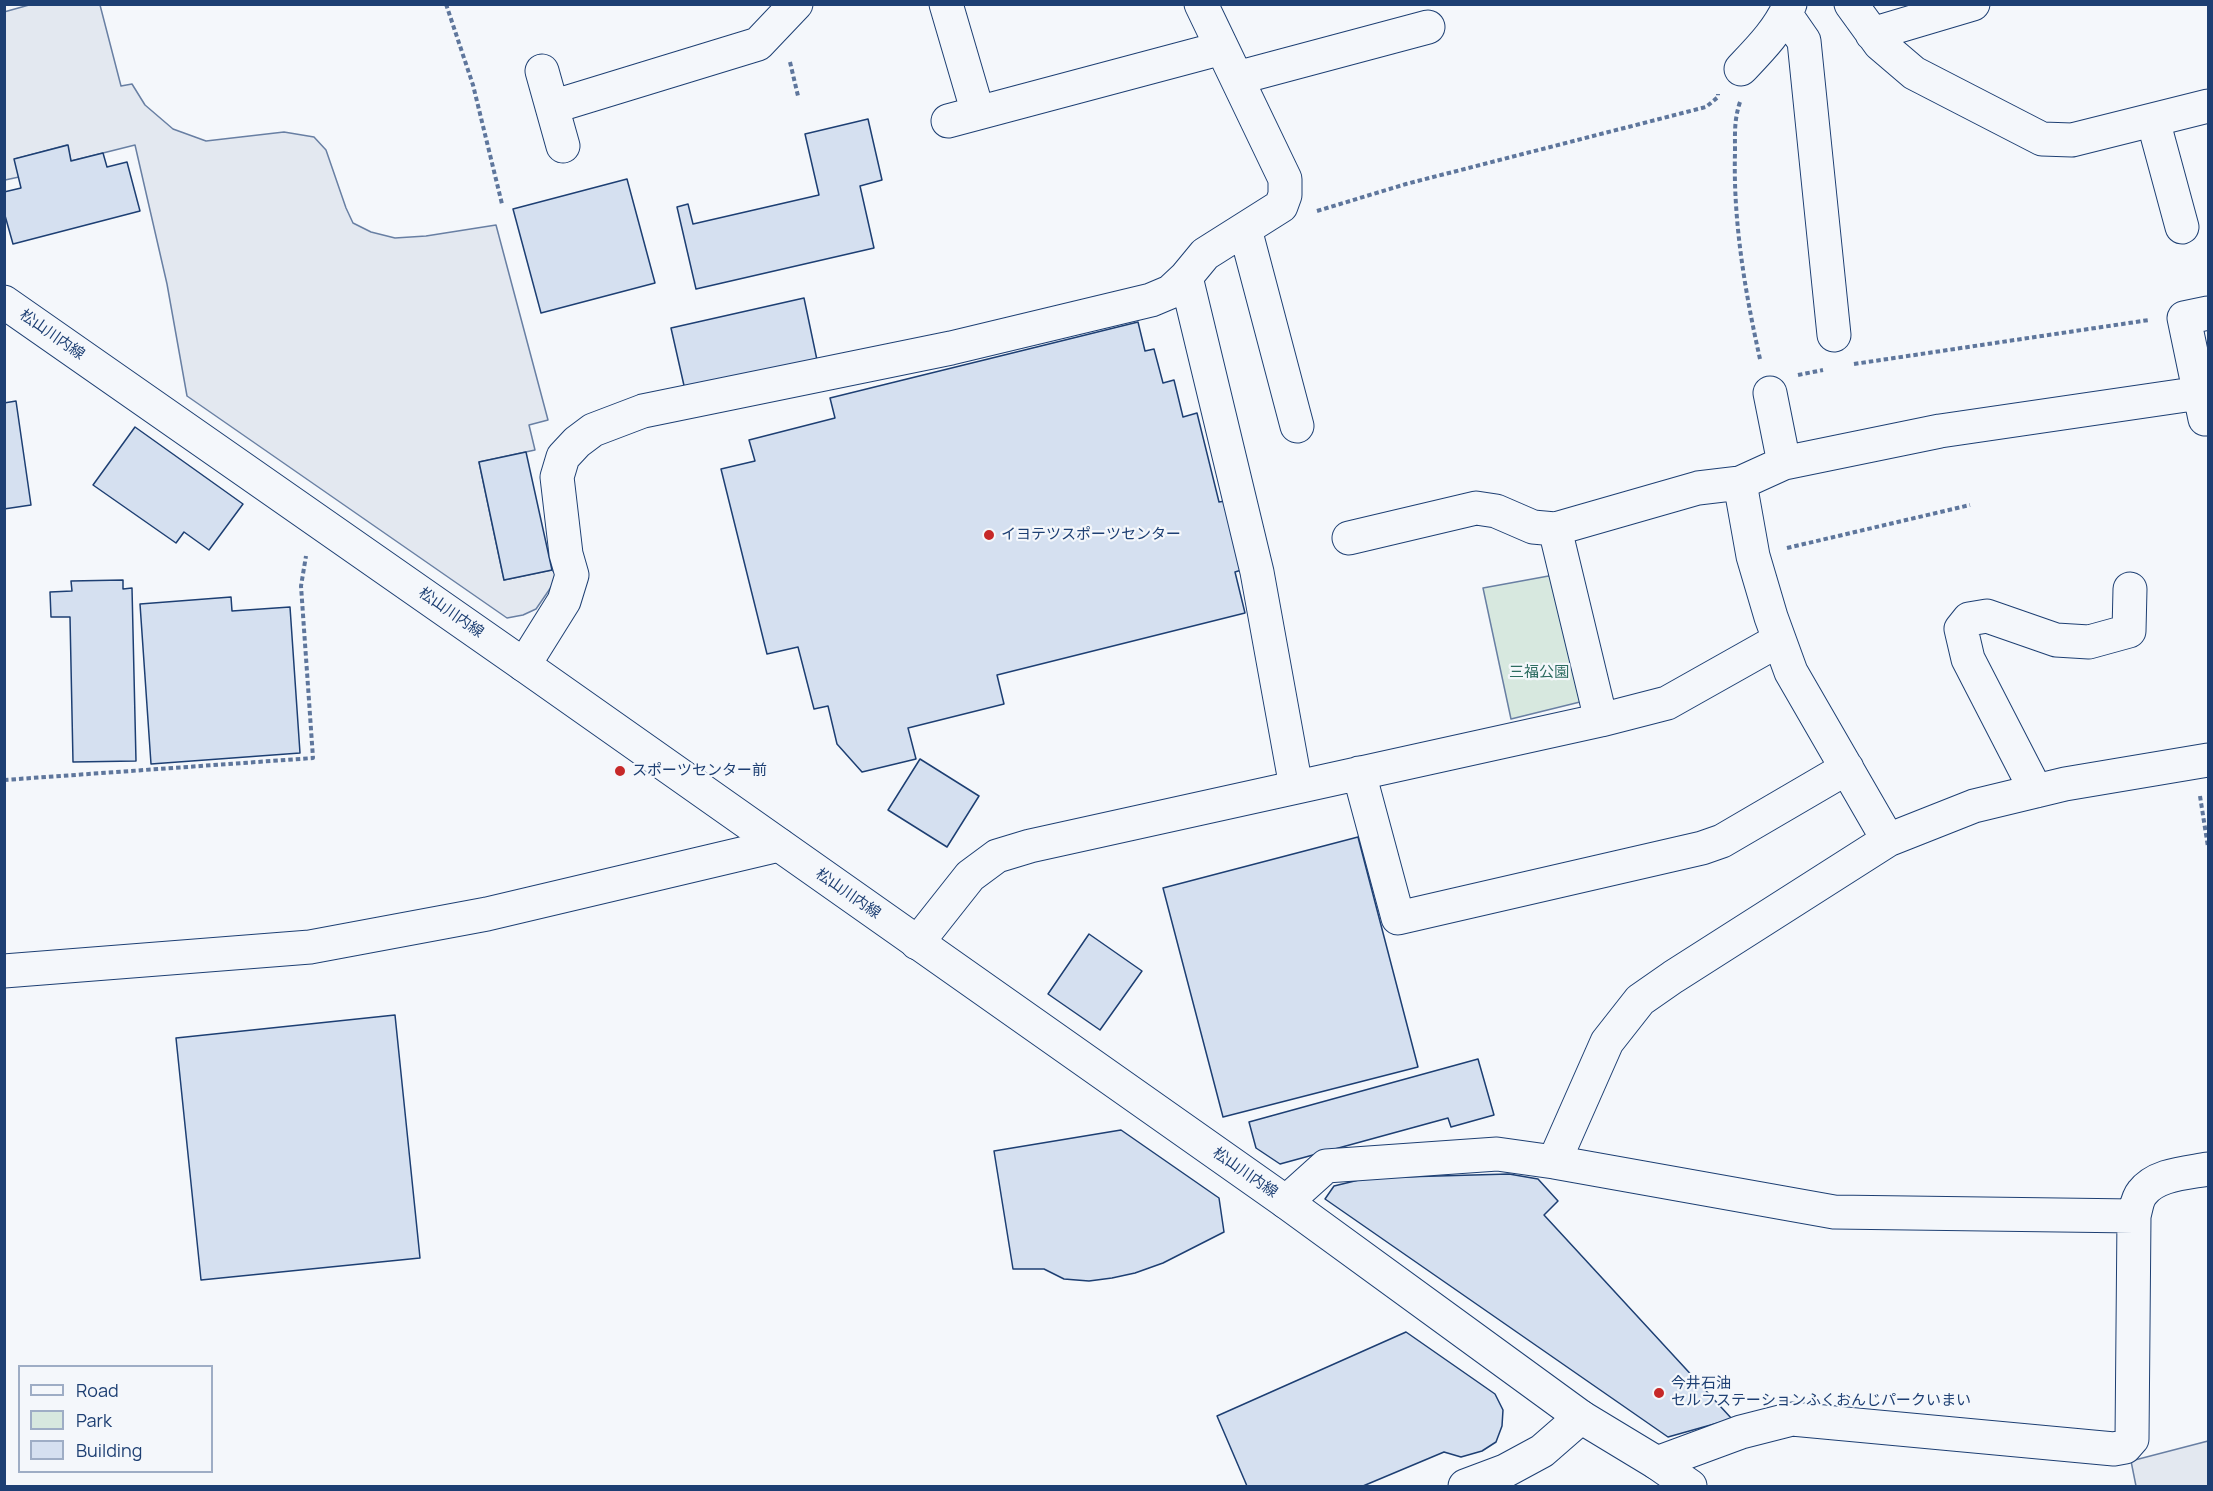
<!DOCTYPE html>
<meta charset="utf-8">
<style>
body{margin:0}
#map{position:relative;width:2213px;height:1491px;overflow:hidden;background:#f4f7fb;font-family:Manrope,sans-serif}
canvas{display:block}
.frame{position:absolute;inset:0;border:6px solid #1d3f73;pointer-events:none}
.legend{position:absolute;left:18px;top:1365px;width:195px;height:108px;box-sizing:border-box;background:#f4f7fb;border:2px solid #9eadc5;margin:0;padding:8px 10px;list-style:none;font-size:18px;color:#1d3f73}
.legend li{display:flex;align-items:center;gap:12px;height:30px}
.legend b{width:30px;border:2px solid #9eadc5}
</style>
<div id="map">
<canvas width="2213" height="1491"></canvas>
<div class="frame"></div>
<ul class="legend">
<li><b style="height:8px;background:#f4f7fb"></b>Road</li>
<li><b style="height:16px;background:#d7e8df"></b>Park</li>
<li><b style="height:16px;background:#d5e0f0"></b>Building</li>
</ul>
</div>
<script>
const ctx = document.querySelector('canvas').getContext('2d');
ctx.lineJoin = 'round';
function paint(path, color) {
  ctx.fillStyle = color;
  ctx.fill(path, 'evenodd');
}
function strokePath(path, color, width, dash) {
  ctx.strokeStyle = color;
  ctx.lineWidth = width;
  ctx.lineCap = dash ? 'butt' : 'round';
  ctx.setLineDash(dash || []);
  ctx.stroke(path);
}
function label(font, color, halo, rows, align = 'center') {
  ctx.font = font + ' Manrope,"Noto Sans JP",sans-serif';
  ctx.lineWidth = 4.5;
  ctx.setLineDash([]);
  ctx.textBaseline = 'middle';
  ctx.strokeStyle = halo;
  ctx.fillStyle = color;
  for (const [text, x, y, turn = 0] of rows) {
    ctx.save();
    ctx.translate(x, y);
    ctx.rotate((+turn || 0) * Math.PI / 180);
    ctx.textAlign = isNaN(turn) ? turn : align;
    if (halo) ctx.strokeText(text, 0, 0);
    ctx.fillText(text, 0, 0);
    ctx.restore();
  }
}
const green = new Path2D(`
 M1554 575 1584 701 1511 719 1483 588Z`);
paint(green, '#d7e8df');
strokePath(green, '#687fa3', 1.5);
const parking = new Path2D(`
 M29 5H100L121 86 132 84 145 105 173 129 206 141 284 132 314 137 326 150 346 208 353 223 371 232 395 238 426 236 496 225 548 420 529 425 535 450 479 462 504 580 552 570 558 577 536 609 523 615 507 618 187 396 167 284 135 145 71 161 67 145 15 159 19 177 5 180 4 12Z
 M2208 1441V1486H2136L2131 1461Z`);
paint(parking, '#e3e8f0');
strokePath(parking, '#687fa3', 1.5);
const building = new Path2D(`
 M868 119 882 180 860 186 874 248 696 289 677 207 688 204 693 224 819 195 805 134Z
 M68 145 71 161 103 153 107 167 127 162 140 211 13 244 4 212V192L21 188 14 159Z
 M627 179 655 283 541 313 513 209Z
 M804 298 817 360 685 390 671 328Z
 M1138 322 1145 351 1154 349 1163 383 1174 380 1183 417 1197 413 1219 502 1231 500 1248 568 1235 572 1245 613 997 675 1004 704 908 728 916 759 862 772 837 744 828 706 814 709 798 647 767 654 721 469 755 461 749 440 835 418 830 398Z
 M16 401 31 505 4 509V403Z
 M135 427 243 504 209 550 184 532 176 543 93 485Z
 M526 452 552 570 504 580 479 462Z
 M123 580V589L132 588 136 761 73 762 70 617H51L50 592 72 591 71 581Z
 M231 597 232 611 290 607 300 753 151 764 140 604Z
 M920 759 979 796 947 847 888 810Z
 M1358 837 1418 1067 1223 1117 1163 888Z
 M1089 934 1142 971 1100 1030 1048 994Z
 M395 1015 420 1258 201 1280 176 1038Z
 M1478 1059 1494 1115 1451 1127 1448 1118 1280 1164 1256 1148 1249 1122Z
 M1121 1130 1219 1198 1224 1232 1163 1263 1135 1273 1112 1278 1089 1281 1064 1279 1044 1269H1013L994 1151Z
 M1509 1174 1538 1179 1558 1201 1544 1215 1732 1419 1668 1437 1325 1199 1334 1186 1367 1178Z
 M1406 1332 1495 1394 1503 1410 1502 1426 1496 1442 1482 1451 1461 1457 1444 1452 1363 1486H1247L1217 1416Z`);
paint(building, '#d5e0f0');
strokePath(building, '#1d3f73', 1.5);
const minor = new Path2D(`
 M946 4 978 113
 M1851 4 1880 44 1914 73 2042 139 2072 140 2208 106
 M1786 15 1804 41 1834 335
 M1872 34 1973 4
 M1741 69C1760 49 1779 30 1790 4
 M542 71 563 146
 M1237 78 1428 27
 M552 107 758 44 796 4
 M2153 120 2182 227
 M948 121 1222 48
 M1245 229 1297 426
 M1186 277 1257 572 1296 787
 M1770 393 1784 463
 M2205 419 2184 318 2208 313
 M1740 483 1753 556 1771 617 1791 672 1888 840
 M1555 529 1601 720
 M1349 538 1476 508 1496 511 1533 527 1555 529 1698 488 1740 483 1784 463 1940 431 2200 393
 M524 665 564 601 572 575 566 554 557 477 563 457 577 442 593 430 643 411 951 348 1151 300 1170 292 1186 277 1205 254 1281 206 1285 195V179L1201 4
 M1359 773 1398 918 1702 848 1722 841 1847 768
 M2036 791 1968 659 1961 629 1969 619 1987 616 2056 640 2089 642 2129 631 2130 589
 M917 943 970 876 997 856 1030 846 1601 720 1667 703 1779 640
 M4 971 310 947 487 914 779 845
 M1554 1162 1607 1042 1640 1000 1673 977 1888 840 1974 806 2065 784 2208 760
 M1286 1202 1326 1166 1497 1154 1554 1162 1834 1212 2134 1216
 M1657 1463 1741 1432 1792 1419 2114 1449 2125 1447 2132 1439 2134 1216C2136 1209 2137 1199 2142 1193 2156 1174 2187 1173 2208 1169
 M1465 1486 1505 1471 1542 1451 1581 1417`);
const major = new Path2D(`
 M4 302 524 665 1286 1202 1581 1417 1657 1463 1690 1486`);
strokePath(minor, '#1d3f73', 35);
strokePath(major, '#1d3f73', 35);
strokePath(new Path2D(`
 M446 4 473 85 502 204
 M790 62 798 96
 M1740 102C1734 120 1735 134 1735 152 1733 221 1745 292 1760 359
 M1317 211 1406 184 1706 107 1718 97V94
 M1854 364 2149 320
 M1798 375 1823 370
 M1787 548 1970 505
 M4 780 313 758 301 586 306 556
 M2200 796 2208 847`), '#5e769c', 4, [4.5, 3]);
strokePath(minor, '#f4f7fb', 33);
strokePath(major, '#f4f7fb', 33);
for (const [x, y, r, color] of [
 [989,535,6,"#c62828"],
 [620,771,6,"#c62828"],
 [1659,1393,6,"#c62828"]
]) {
  const dot = new Path2D();
  dot.arc(x, y, r, 0, 2 * Math.PI);
  ctx.fillStyle = color;
  ctx.fill(dot);
  strokePath(dot, '#f4f7fb', 2);
}
label('15px', '#1d3f73', '#f4f7fb', [
 ["松山川内線",52,335,35],
 ["松山川内線",451,613,35],
 ["松山川内線",848,894,35],
 ["松山川内線",1245,1173,35]
]);
label('15px', '#1d3f73', '#f4f7fb', [
 ["イヨテツスポーツセンター",1001,535],
 ["スポーツセンター前",632,771],
 ["今井石油",1671,1384],
 ["セルフステーションふくおんじパークいまい",1671,1401]
], 'left');
label('15px', '#2c6c60', '#f4f7fb', [
 ["三福公園",1539,673]
]);
</script>
